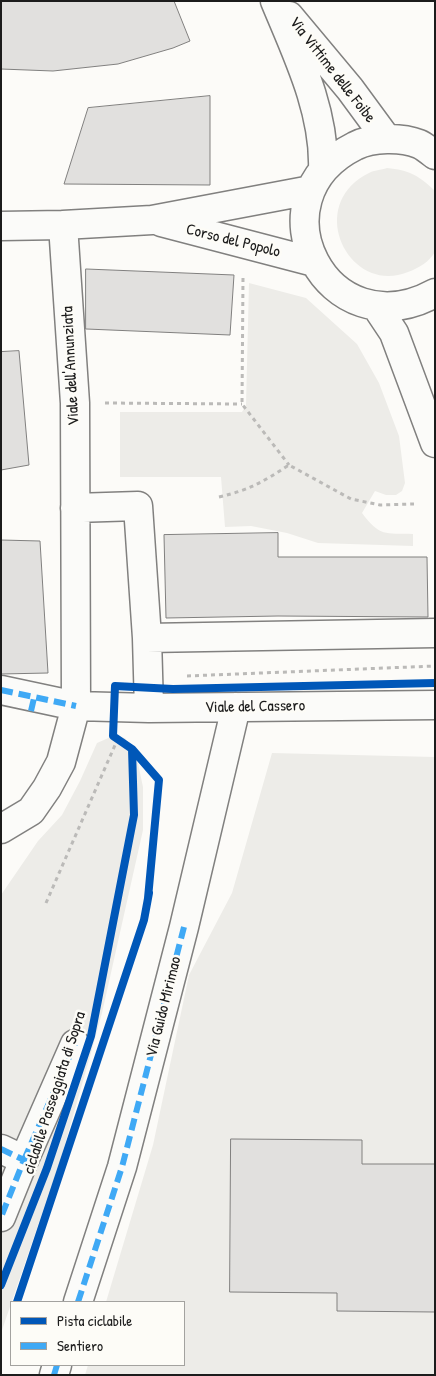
<!DOCTYPE html>
<style>
body{margin:0}
#map{position:relative;width:436px;height:1376px;overflow:hidden;background:#fcfbf8;font-family:"Patrick Hand",sans-serif}
canvas{display:block}
.frame{position:absolute;inset:0;border:2px solid #1c1c1c;pointer-events:none}
.legend{position:absolute;left:10px;top:1301px;width:175px;height:65px;box-sizing:border-box;background:#fdfcf7;border:1px solid #a3a29f;margin:0;padding:6px 9px;list-style:none;font-size:15px;color:#1c1c1c}
.legend li{display:flex;align-items:center;gap:10px;height:25px}
.legend b{width:25px;border:1px solid #a3a29f}
</style>
<div id="map">
<canvas width="436" height="1376"></canvas>
<div class="frame"></div>
<ul class="legend">
<li><b style="height:6px;background:#0057b8"></b>Pista ciclabile</li>
<li><b style="height:6px;background:#3fa9f5"></b>Sentiero</li>
</ul>
</div>
<script>
const ctx = document.querySelector('canvas').getContext('2d');
ctx.lineJoin = 'round';
function paint(path, color) {
  ctx.fillStyle = color;
  ctx.fill(path, 'evenodd');
}
function strokePath(path, color, width, dash) {
  ctx.strokeStyle = color;
  ctx.lineWidth = width;
  ctx.lineCap = dash ? 'butt' : 'round';
  ctx.setLineDash(dash || []);
  ctx.stroke(path);
}
function label(font, color, halo, rows, align = 'center') {
  ctx.font = font + ' "Patrick Hand",sans-serif';
  ctx.lineWidth = 5;
  ctx.setLineDash([]);
  ctx.textBaseline = 'middle';
  ctx.strokeStyle = halo;
  ctx.fillStyle = color;
  for (const [text, x, y, turn = 0] of rows) {
    ctx.save();
    ctx.translate(x, y);
    ctx.rotate((+turn || 0) * Math.PI / 180);
    ctx.textAlign = isNaN(turn) ? turn : align;
    if (halo) ctx.strokeText(text, 0, 0);
    ctx.fillText(text, 0, 0);
    ctx.restore();
  }
}
paint(new Path2D(`
 M387 168C409 170 418 175 434 190L435 252C429 262 419 268 408 272 349 296 304 205 369 173 374 170 381 170 387 168Z
 M249 283 306 298 357 344 379 383 399 436 405 483 402 491 396 495H386L375 491 362 513C380 537 385 533 413 534V546L318 543 287 533 251 526 225 527 221 477H120V412H242L246 405Z
 M113 736 125 738 136 754 143 787V830L102 1013 91 1053 61 1158 1 1333V895L38 841 62 815 80 781 97 743Z
 M272 753 435 757V1164H362V1140L232 1139 230 1291 337 1293V1311L435 1312V1375H85L88 1365H184V1302H106L153 1145 189 975 232 893Z`), '#edece8');
const building = new Path2D(`
 M1 1H174L190 41 173 48 118 64 53 71 1 69Z
 M210 96V185L64 184 88 108Z
 M86 269 234 275 230 335 86 329Z
 M19 351 29 465 1 470V352Z
 M278 533V557H427L428 617 278 616 166 618 164 535Z
 M1 540 40 541 48 673 1 674Z
 M231 1139 362 1140V1164H435V1312L337 1311V1293L230 1292Z`);
paint(building, '#e1e0de');
strokePath(building, '#81807f', 1);
const minor = new Path2D(`
 M275 1C297 54 325 111 323 169
 M289 16 350 89 386 138
 M435 155C430 151 424 146 419 144 402 137 372 137 355 146 249 199 327 352 435 293
 M161 222 314 262
 M1 226 63 225 152 220 311 190
 M376 306 394 333 435 443
 M75 508 138 506 147 638 149 708
 M147 638 435 633
 M1 690 76 706 149 708 435 705
 M1 829 31 811 47 788 61 762 76 706 75 403 63 225
 M1 1149 24 1160 1 1217
 M24 1160 75 1044
 M78 1302 122 1167 184 927 236 707
 M54 1375 57 1365`);
strokePath(minor, '#81807f', 31);
strokePath(new Path2D(`
 M243 278 242 404 289 465
 M105 403 242 404
 M219 497C249 490 263 482 289 465L351 499 380 505 414 504
 M187 676 435 666
 M46 903 119 736`), '#bbbab8', 3, [4, 4]);
strokePath(minor, '#fbfbf9', 28);
strokePath(new Path2D(`
 M1 690 76 706
 M31 711 34 698
 M1 1149 24 1160 1 1217
 M24 1160 75 1044
 M78 1302 122 1167 184 927
 M54 1375 57 1365`), '#3fa9f5', 6, [12, 6]);
strokePath(new Path2D(`
 M132 749 159 780 148 898
 M1 1285 47 1168 91 1036 134 815 132 749 113 736 115 686 173 689 435 683
 M17 1302 144 920 149 893`), '#0057b8', 8);
label('16px', '#1c1c1c', '#fdfcf7', [
 ["Via Vittime delle Foibe",332,70,52],
 ["Corso del Popolo",233,241,14],
 ["Viale dell'Annunziata",71,366,-93],
 ["Viale del Cassero",255,707,-1],
 ["Via Guido Mirimao",164,1007,-76],
 ["ciclabile Passeggiata di Sopra",55,1093,-72]
]);
</script>
